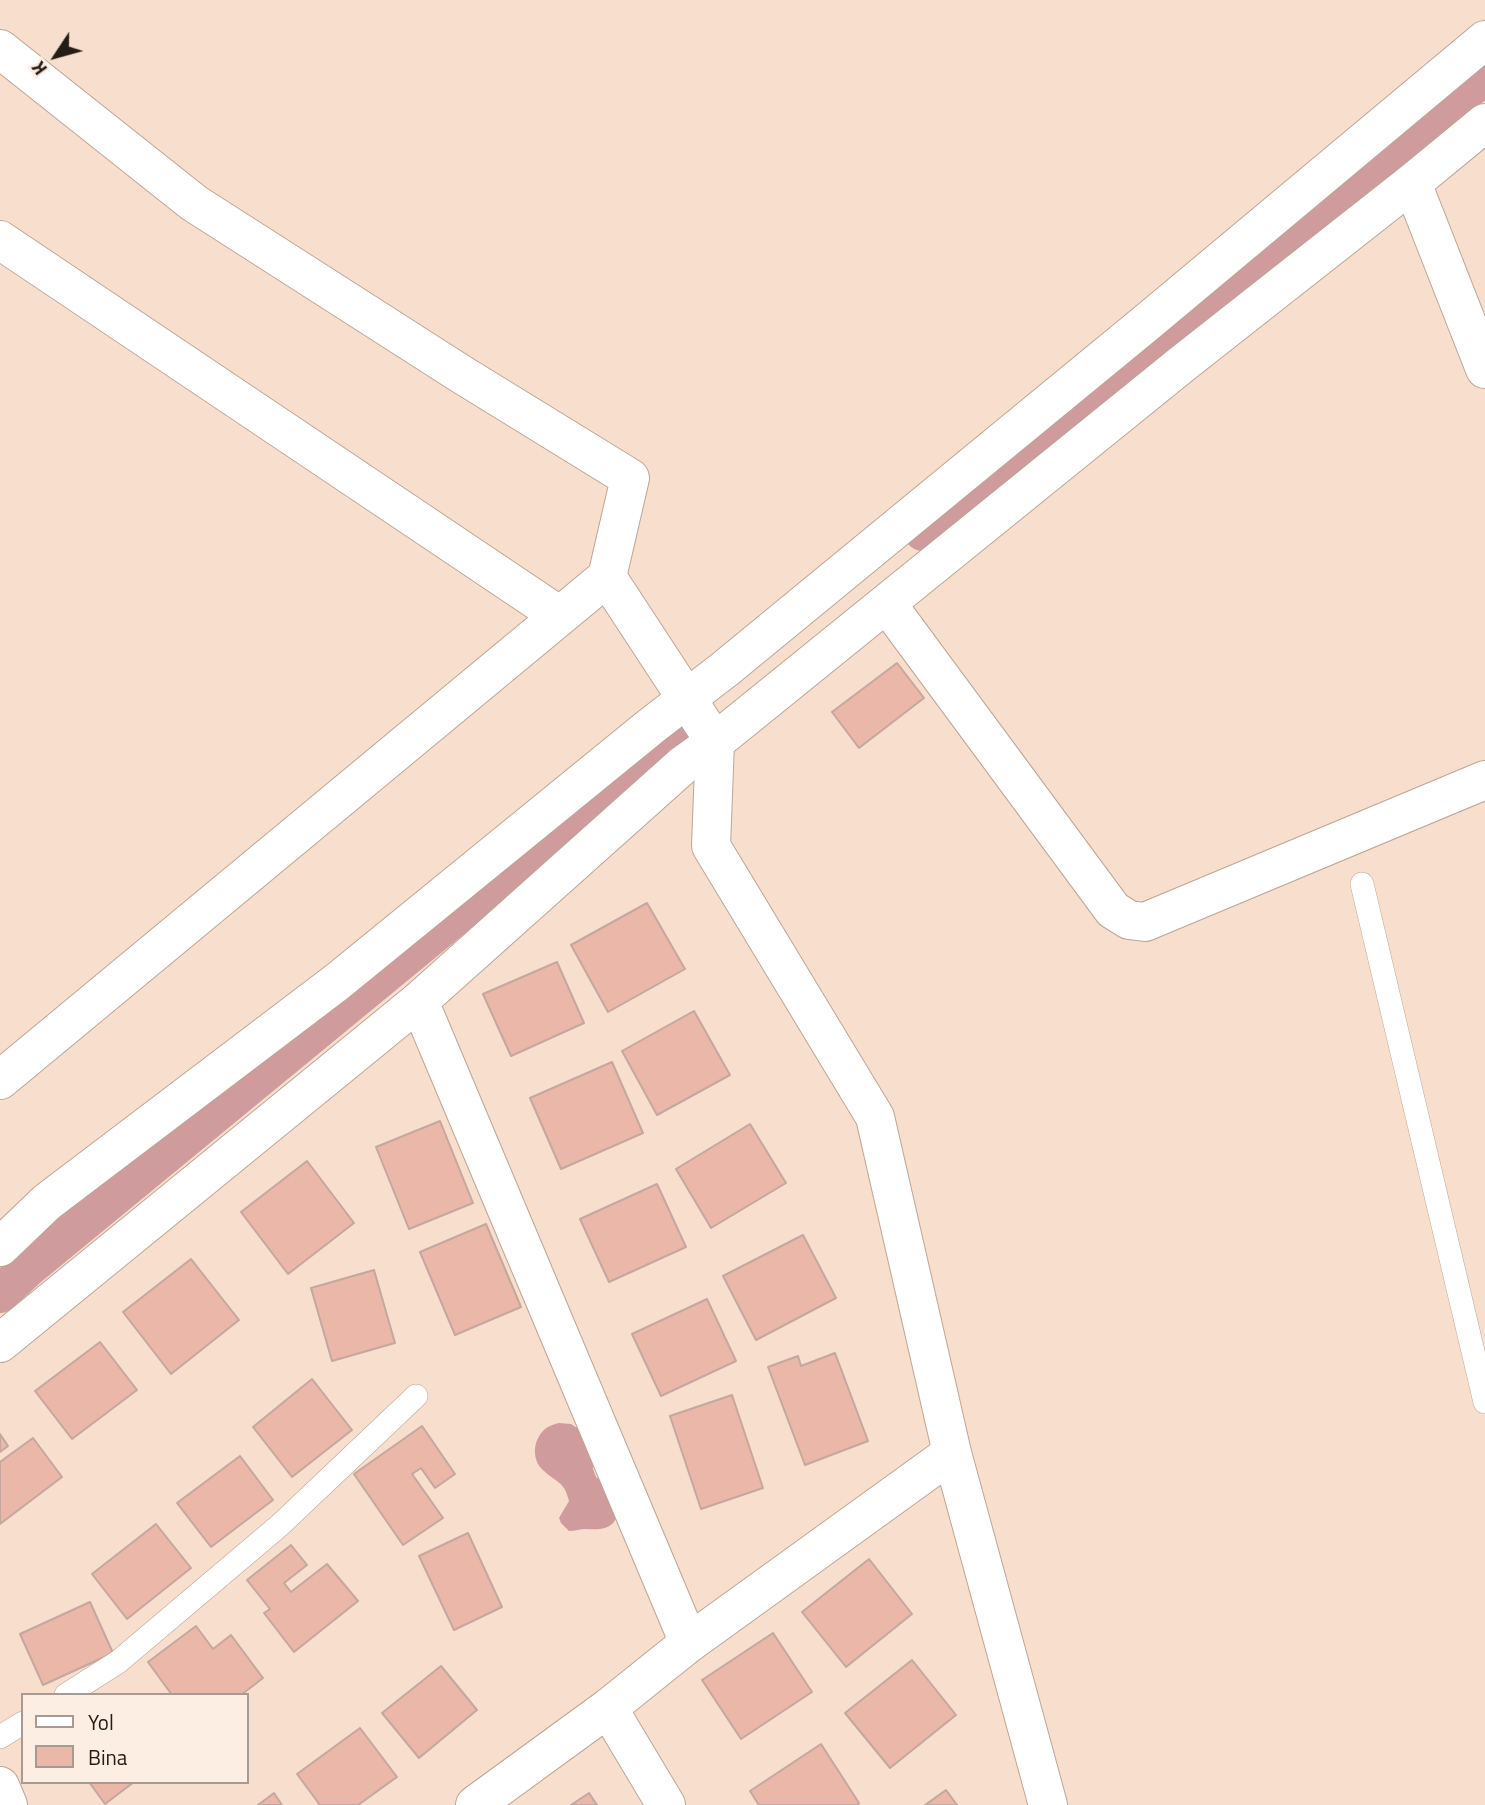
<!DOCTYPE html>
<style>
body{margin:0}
#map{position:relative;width:1485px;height:1805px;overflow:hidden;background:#f8decd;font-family:"Titillium Web",sans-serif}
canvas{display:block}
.legend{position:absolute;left:21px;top:1693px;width:228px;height:91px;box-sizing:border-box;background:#fdeee4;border:2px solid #a79a92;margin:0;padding:9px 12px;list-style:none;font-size:21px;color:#251c16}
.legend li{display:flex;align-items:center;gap:14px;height:35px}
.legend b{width:35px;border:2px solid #a79a92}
.north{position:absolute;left:21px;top:21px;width:70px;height:70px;-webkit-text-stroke:5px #fdeee4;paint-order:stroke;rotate:234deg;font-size:19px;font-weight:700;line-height:28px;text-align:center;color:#251c16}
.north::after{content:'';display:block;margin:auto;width:24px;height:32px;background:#251c16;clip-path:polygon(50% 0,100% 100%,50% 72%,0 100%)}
</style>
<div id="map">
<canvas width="1485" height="1805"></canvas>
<ul class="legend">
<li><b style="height:9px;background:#fff"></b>Yol</li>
<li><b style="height:19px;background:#ebb7a9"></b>Bina</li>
</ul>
<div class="north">K</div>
</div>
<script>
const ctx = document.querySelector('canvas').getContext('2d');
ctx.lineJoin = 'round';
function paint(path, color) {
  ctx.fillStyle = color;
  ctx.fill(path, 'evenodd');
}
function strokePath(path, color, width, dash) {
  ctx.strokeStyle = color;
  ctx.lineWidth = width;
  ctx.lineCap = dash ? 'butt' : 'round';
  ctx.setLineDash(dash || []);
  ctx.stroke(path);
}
paint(new Path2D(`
 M559 1423 571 1424 582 1431 593 1460V1469L596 1477 614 1489C615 1496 619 1506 618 1512 615 1530 599 1530 586 1529 580 1529 575 1531 569 1531L561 1523 559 1518 569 1501C564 1481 557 1483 544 1471 530 1460 533 1436 548 1427 551 1425 555 1424 559 1423Z`), '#d09b9d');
strokePath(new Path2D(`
 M923 532 1485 76
 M0 1294 28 1268 675 736`), '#d09b9d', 38);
const building = new Path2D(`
 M897 663 924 698 859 748 832 712Z
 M647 903 685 969 608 1012 571 945Z
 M557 962 584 1023 511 1056 483 994Z
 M694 1011 730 1075 657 1115 622 1051Z
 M612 1062 643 1133 561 1169 530 1098Z
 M440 1121 473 1203 409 1229 376 1147Z
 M750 1124 786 1183 711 1228 676 1169Z
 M307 1161 354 1223 288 1274 241 1212Z
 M657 1184 686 1247 609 1282 580 1219Z
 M486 1224 521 1307 455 1335 420 1252Z
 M803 1235 836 1298 756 1340 723 1276Z
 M191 1259 239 1320 171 1374 123 1312Z
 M374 1270 395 1343 332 1361 311 1288Z
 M707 1299 736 1361 661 1396 632 1334Z
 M100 1342 137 1390 72 1439 35 1391Z
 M835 1353 868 1441 805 1465 768 1367 798 1356 801 1366Z
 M312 1379 352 1430 292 1477 253 1427Z
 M732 1395 763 1488 701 1509 670 1416Z
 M422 1426 455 1474 435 1488 421 1468 412 1474 443 1518 403 1545 354 1474Z
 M0 1434 8 1446 0 1452Z
 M33 1438 62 1477 0 1524V1462Z
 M240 1456 273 1500 211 1547 177 1503Z
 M156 1524 191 1568 127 1619 92 1574Z
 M468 1533 502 1607 454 1630 419 1556Z
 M291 1545 307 1565 284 1583 291 1592 327 1564 358 1601 294 1652 264 1613 270 1609 247 1580Z
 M869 1559 912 1614 846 1667 802 1612Z
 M90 1602 113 1653 43 1685 20 1634Z
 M196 1626 213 1649 231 1635 263 1678 241 1695H172L148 1662Z
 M773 1633 812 1692 741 1739 702 1680Z
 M912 1660 956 1715 890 1768 845 1713Z
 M441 1666 477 1710 419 1758 382 1713Z
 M360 1728 397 1777 358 1805H320L297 1774Z
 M821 1744 859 1803 857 1805H759L750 1791Z
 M89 1782H134L105 1804Z
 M946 1790 957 1805H925Z
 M274 1793 282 1805H258Z
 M589 1793 597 1805H571Z`);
paint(building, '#ebb7a9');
strokePath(building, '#c4a79f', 2);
const service = new Path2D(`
 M1362 884 1485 1402
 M66 1695 118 1662 280 1525 416 1396
 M0 1737 23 1723`);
const minor = new Path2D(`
 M0 49 194 203 461 374 630 478 607 577 715 742 711 846 875 1117 952 1453 1048 1805
 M1412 183 1485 369
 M0 240 560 616
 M887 604 1113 910 1129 920 1145 922 1485 780
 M419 1001 689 1643
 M0 1080 607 577
 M608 1708 666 1805
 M0 1786 8 1805
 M475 1805 608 1708 689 1643 952 1453`);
const tertiary = new Path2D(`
 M0 1247 47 1202 337 982 650 727 725 669 1145 324 1485 40
 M0 1343 419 1001 683 765 715 742 1182 364 1412 183 1485 123`);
strokePath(service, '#bda595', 24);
strokePath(minor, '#bda595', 40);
strokePath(tertiary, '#bda595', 40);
strokePath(service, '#fff', 23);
strokePath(minor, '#fff', 38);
strokePath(tertiary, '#fff', 38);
</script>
